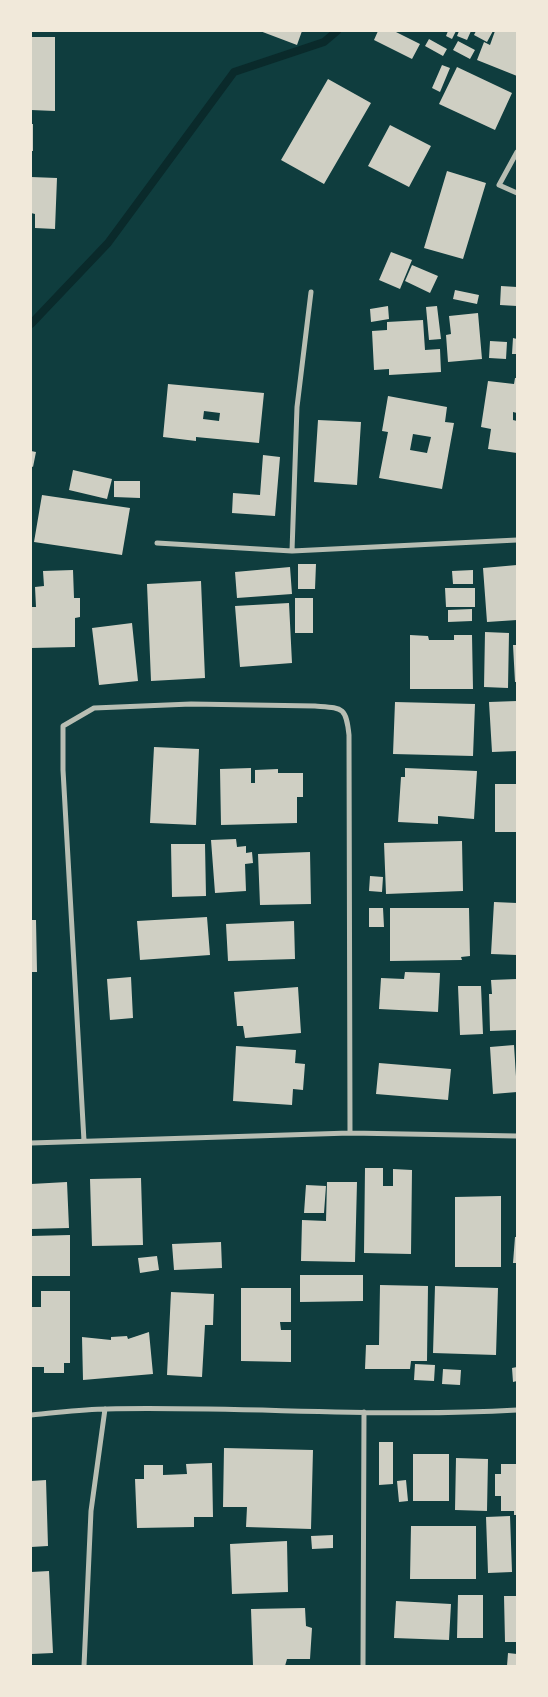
<!DOCTYPE html>
<style>
body{margin:0}
#map{position:relative;width:548px;height:1697px;overflow:hidden;background:#0f3d3e;font-family:Overpass,sans-serif}
canvas{display:block}
.frame{position:absolute;inset:0;border:32px solid #f1e9da;pointer-events:none}
</style>
<div id="map">
<canvas width="548" height="1697"></canvas>
<div class="frame"></div>
</div>
<script>
const ctx = document.querySelector('canvas').getContext('2d');
ctx.lineJoin = 'round';
function strokePath(path, color, width, dash) {
  ctx.strokeStyle = color;
  ctx.lineWidth = width;
  ctx.lineCap = dash ? 'butt' : 'round';
  ctx.setLineDash(dash || []);
  ctx.stroke(path);
}
function paint(path, color) {
  ctx.fillStyle = color;
  ctx.fill(path, 'evenodd');
}
strokePath(new Path2D(`
 M31 324 108 243 234 72 324 42 337 31`), '#0a2a2b', 8);
paint(new Path2D(`
 M260 31H302L297 45Z
 M378 31H394L420 44 412 59 374 40Z
 M448 31H456L452 39 446 36Z
 M459 31H471L467 40 457 36Z
 M476 31H493L487 42 474 35Z
 M495 31H517V76L477 60 484 42 490 45Z
 M31 37H55V111L31 110Z
 M429 39 447 49 443 56 425 46Z
 M458 41 475 50 470 59 453 50Z
 M442 65 450 68 440 92 432 88Z
 M457 67 512 93 495 130 439 104Z
 M328 79 371 103 324 184 281 160Z
 M31 124H33V151H31Z
 M390 125 431 146 409 187 368 166Z
 M447 171 486 183 463 259 424 248Z
 M31 177 57 178 55 229 35 228V214L31 213Z
 M391 252 412 260 400 289 379 280Z
 M412 265 438 276 430 293 405 281Z
 M501 286 517 287V306L500 305Z
 M455 290 479 295 477 304 453 299Z
 M388 306 389 319 371 322 370 309Z
 M437 306 441 339 429 340 426 307Z
 M478 313 482 359 448 362 446 335 451 334 449 316Z
 M423 320 425 350 440 349 441 372 389 375V369L374 370 372 331 387 330V322Z
 M513 338 517 339V354H512Z
 M490 341 507 342 506 359 489 358Z
 M515 378H517V413L513 412V420L517 421V453L488 449 491 429 481 427 488 381 514 384Z
 M168 384 264 393 259 443 196 437V441L163 437ZM204 411 220 413 219 421 203 419Z
 M388 396 447 407 445 422 454 423 442 489 379 478 388 432 382 431ZM413 434 431 437 427 453 410 450Z
 M318 420 361 422 357 485 314 482Z
 M31 451 36 452 33 467 31 466Z
 M263 455 280 457 275 516 232 513 233 493 260 495Z
 M73 470 112 479 107 499 69 490Z
 M114 481H140V498L114 497Z
 M42 495 130 508 122 555 34 542Z
 M298 564H316L315 589H298Z
 M517 565V620L487 622 483 568Z
 M290 567 292 594 237 598 235 572Z
 M73 570 74 598H80V617L75 618V647L31 648V607H36L35 587 44 586 43 571Z
 M473 570V584H453L452 571Z
 M201 581 205 678 151 681 147 584Z
 M445 588H475V607H446Z
 M295 598H313V633H295Z
 M289 603 292 663 240 667 235 606Z
 M472 609V621L448 622V610Z
 M132 623 138 681 99 685 92 628Z
 M485 632 509 633 508 688 484 687Z
 M410 635 428 636 429 640H454V635H472L473 689H410Z
 M513 645H517V682H515Z
 M517 701V751L492 752 489 702Z
 M395 702 475 704 473 756 393 754Z
 M154 747 199 749 196 825 150 823Z
 M251 768V783H255V770L278 769V773H303V797H297V823L221 825 220 769Z
 M405 768 477 771 474 819 438 816V824L398 822 401 777H405Z
 M495 784H517V832H495Z
 M236 839 237 847 246 846V853L252 852 253 863 245 864 246 891 215 893 211 840Z
 M462 841 463 891 386 894 384 843Z
 M171 844H205L206 896 172 897Z
 M310 852 311 904 260 905 258 854Z
 M370 876 383 877 382 892 369 891Z
 M494 902 517 903V955L491 954Z
 M369 908H383L384 927H369Z
 M390 908H469L470 956 461 957 462 960 390 961Z
 M207 917 210 955 140 960 137 921Z
 M31 920H36L37 972H31Z
 M294 921 295 959 228 961 226 924Z
 M405 972 440 973 438 1012 379 1009 381 978 404 979Z
 M131 977 133 1018 110 1020 107 979Z
 M517 979V1030L490 1031 489 994H492L491 980Z
 M458 986H481L483 1034 460 1035Z
 M298 987 301 1033 245 1038 243 1026H237L234 992Z
 M514 1045 517 1092 493 1094 490 1047Z
 M236 1046 296 1050 295 1063 305 1064 303 1090 293 1089 292 1105 233 1101Z
 M379 1063 451 1069 448 1100 376 1094Z
 M365 1168H383V1186H393V1169L412 1170 411 1254 364 1253Z
 M141 1178 143 1245 92 1246 90 1179Z
 M67 1182 69 1228 31 1229V1184Z
 M327 1182H357L355 1262 301 1261 302 1220 326 1221Z
 M306 1185 326 1186 324 1213H304Z
 M501 1196V1267H455V1197Z
 M70 1235V1276H31V1236Z
 M515 1237H517V1263H513Z
 M221 1242 222 1268 174 1270 172 1244Z
 M157 1256 159 1270 140 1273 138 1258Z
 M300 1275H363V1301L300 1302Z
 M380 1285 428 1286 427 1361H411L410 1369H365L366 1345H379Z
 M435 1286 498 1288 496 1355 433 1353Z
 M241 1288H291V1322H280L281 1330H291V1362L241 1361Z
 M41 1291H70V1363H64V1373H44V1367H31V1307H41Z
 M171 1292 214 1294 213 1325H205L202 1377 167 1375Z
 M149 1332 153 1374 83 1380 82 1337 111 1340V1337L127 1336 128 1339Z
 M415 1364 435 1365 434 1381 414 1380Z
 M517 1367V1381L513 1382 512 1368Z
 M443 1369 461 1370 460 1385 442 1384Z
 M379 1442H393V1484L379 1485Z
 M224 1448 313 1450 311 1529 246 1527 247 1507H223Z
 M413 1454H449V1501H413Z
 M456 1458 488 1459 487 1511 455 1510Z
 M212 1463 213 1517H194V1527L137 1528 135 1479H144V1465H163V1475L187 1474 186 1464Z
 M501 1464H517V1515H514V1511H501V1496H495V1474H501Z
 M46 1480 48 1546 31 1547V1481Z
 M406 1480 408 1501 399 1502 397 1481Z
 M510 1516 512 1572 488 1573 486 1517Z
 M411 1526H476V1579H410Z
 M333 1535V1548L312 1549 311 1536Z
 M287 1541 288 1592 232 1594 230 1544Z
 M49 1571 53 1653 31 1654V1572Z
 M458 1595H483V1638H457Z
 M504 1596H517V1642H505Z
 M396 1601 451 1604 449 1640 394 1638Z
 M305 1608 306 1626 312 1628 310 1659H287L285 1666H253L251 1609Z
 M508 1653 517 1654V1666H507Z`), '#cfcfc3');
strokePath(new Path2D(`
 M517 152 499 185 517 193
 M157 543 292 551 517 540
 M292 551 297 407 311 292
 M84 1141 63 770V726L94 708 191 704 315 706C342 708 346 706 349 735L350 1133
 M31 1143 350 1133 517 1136
 M31 1415C56 1413 82 1409 107 1409 243 1406 380 1418 517 1410
 M84 1666 91 1511 105 1409
 M363 1666 364 1412`), '#b8beb3', 5);
</script>
